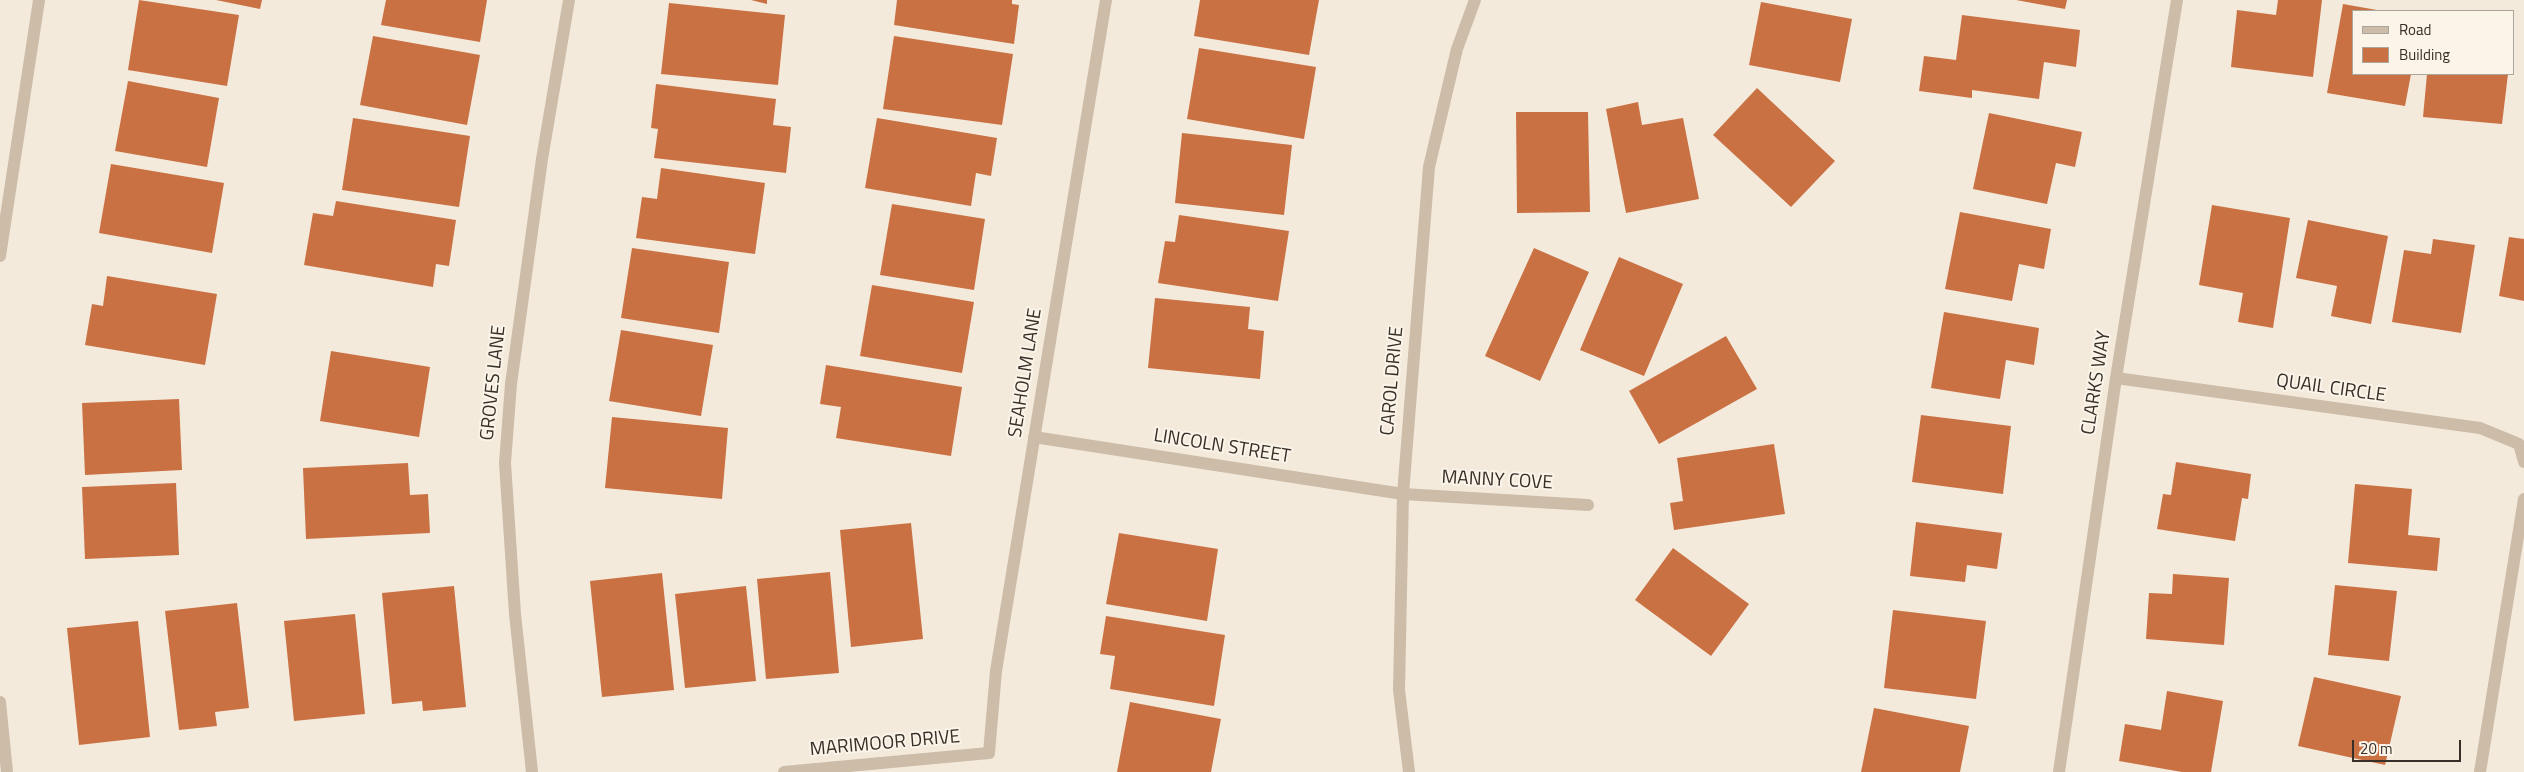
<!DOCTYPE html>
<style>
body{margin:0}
#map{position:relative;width:2524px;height:772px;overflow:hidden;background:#f3eadc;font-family:"Titillium Web",sans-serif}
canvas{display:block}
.legend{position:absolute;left:2352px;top:10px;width:162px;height:65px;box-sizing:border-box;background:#faf4e9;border:1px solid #aca59c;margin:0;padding:6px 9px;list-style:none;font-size:15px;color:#382f28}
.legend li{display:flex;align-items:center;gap:10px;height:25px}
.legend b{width:25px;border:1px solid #aca59c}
.scale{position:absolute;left:2352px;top:740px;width:109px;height:22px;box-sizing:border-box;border:2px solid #382f28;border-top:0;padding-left:6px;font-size:15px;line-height:18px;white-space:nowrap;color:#382f28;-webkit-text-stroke:4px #faf4e9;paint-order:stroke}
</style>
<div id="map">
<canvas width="2524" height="772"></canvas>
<ul class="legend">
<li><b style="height:6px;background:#ccbca8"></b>Road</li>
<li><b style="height:14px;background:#ca7143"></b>Building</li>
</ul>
<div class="scale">20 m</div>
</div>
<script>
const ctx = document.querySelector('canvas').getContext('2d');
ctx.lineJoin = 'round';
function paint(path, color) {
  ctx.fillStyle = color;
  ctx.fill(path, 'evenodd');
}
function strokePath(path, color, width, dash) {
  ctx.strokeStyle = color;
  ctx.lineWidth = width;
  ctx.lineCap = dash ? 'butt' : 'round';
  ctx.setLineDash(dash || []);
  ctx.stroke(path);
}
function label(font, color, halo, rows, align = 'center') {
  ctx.font = font + ' "Titillium Web",sans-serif';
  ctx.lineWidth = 4;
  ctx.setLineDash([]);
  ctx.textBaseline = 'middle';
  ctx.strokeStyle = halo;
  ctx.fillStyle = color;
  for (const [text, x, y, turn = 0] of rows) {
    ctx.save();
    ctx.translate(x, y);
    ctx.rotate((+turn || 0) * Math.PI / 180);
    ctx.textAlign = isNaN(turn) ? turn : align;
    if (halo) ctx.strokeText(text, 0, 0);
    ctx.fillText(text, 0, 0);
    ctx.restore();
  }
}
paint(new Path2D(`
 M139 0 239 15 227 86 128 70Z
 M216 0H262L260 9Z
 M386 0H487L480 42 381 25Z
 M751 0H767V4Z
 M897 0H1012V4L1019 5 1014 44 894 25Z
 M1200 0H1319L1309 55 1194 36Z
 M2016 0H2067L2065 9Z
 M2278 0H2322L2313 77 2231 67 2237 10 2276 15Z
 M1761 2 1852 19 1840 82 1749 65Z
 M669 3 785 15 778 85 661 74Z
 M2343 4 2377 10 2353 11V74H2411L2405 106 2327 93Z
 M1962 15 2080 30 2076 67 2044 62 2039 99 1972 90V98L1919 91 1924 56 1956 60Z
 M373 36 480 55 467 125 360 105Z
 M894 36 1013 54 1002 125 883 109Z
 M1199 48 1316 67 1304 139 1187 119Z
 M2427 74H2508L2502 124 2423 117Z
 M128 81 219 98 207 167 115 151Z
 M656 84 776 99 773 125 791 127 786 173 654 158 658 129 651 128Z
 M1757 88 1835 161 1791 207 1713 135Z
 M1638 102 1642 125 1683 118 1699 199 1626 213 1606 109Z
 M1516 112H1588L1590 212 1517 213Z
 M1989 113 2082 132 2075 167 2056 163 2047 204 1973 189Z
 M353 118 470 136 459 207 342 190Z
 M877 118 997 138 991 176 976 173 971 206 865 188Z
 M1182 133 1292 145 1284 215 1175 203Z
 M111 164 224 183 212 253 99 233Z
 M661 168 765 183 755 254 636 238 642 197 657 199Z
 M336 201 456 220 449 266 436 264 433 287 304 265 313 213 333 216Z
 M892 204 985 219 974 290 880 275Z
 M2212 205 2290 218 2273 328 2238 322 2243 293 2199 285Z
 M1960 212 2051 229 2044 269 2019 264 2012 301 1945 289Z
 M1179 215 1289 231 1278 301 1158 283 1165 241 1175 242Z
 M2308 220 2388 236 2371 324 2331 316 2337 286 2296 278Z
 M2509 237 2524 239V301L2499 296Z
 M2433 239 2475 245 2461 333 2392 322 2404 250 2431 254Z
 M632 248 729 262 719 333 621 318Z
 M1534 248 1589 272 1540 381 1485 356Z
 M1619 257 1683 284 1644 376 1580 350Z
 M107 276 217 294 205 365 85 345 92 304 103 306Z
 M872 285 974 302 962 373 860 356Z
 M1155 298 1250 307 1248 329 1264 331 1260 379 1148 368Z
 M1944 312 2039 328 2034 365 2006 360 2000 399 1931 388Z
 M621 330 713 345 701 416 609 401Z
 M1726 336 1757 389 1659 444 1629 391Z
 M331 351 430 367 419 437 320 421Z
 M826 365 962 387 951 456 836 438 841 407 820 404Z
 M179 399 182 470 85 475 82 403Z
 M1921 415 2011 426 2003 494 1912 482Z
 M612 417 728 428 722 499 605 488Z
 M1774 444 1785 514 1674 530 1670 503 1683 501 1677 458Z
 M2176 462 2251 474 2248 499 2242 498 2235 541 2157 529 2163 494 2171 495Z
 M408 463 410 495 428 494 430 533 306 539 303 468Z
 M176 483 179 555 85 559 82 487Z
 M2355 484 2412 489 2408 535 2440 538 2437 571 2348 563Z
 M1916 522 2002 533 1997 569 1967 565 1965 582 1910 576Z
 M911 523 923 639 851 647 840 530Z
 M1119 533 1218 549 1207 621 1106 604Z
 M1673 548 1749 604 1711 656 1635 600Z
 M830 572 839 673 766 679 757 579Z
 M662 573 674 690 602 697 590 581Z
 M2173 574 2229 578 2224 645 2146 639 2149 593 2172 594Z
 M2335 585 2397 591 2389 661 2328 655Z
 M454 586 466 707 423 711 422 701 392 704 382 593Z
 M746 586 756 681 685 688 675 594Z
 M237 603 249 708 215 712 217 726 179 730 165 611Z
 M1893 610 1986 621 1976 699 1884 688Z
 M355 614 365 714 294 721 284 621Z
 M1106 616 1225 635 1214 706 1110 689 1115 656 1100 654Z
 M138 621 150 737 79 745 67 628Z
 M2314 677 2401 696 2385 765 2298 746Z
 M2167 691 2223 701 2211 772H2182L2119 761 2125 724 2161 730Z
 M1130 702 1221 719 1211 772H1117Z
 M1874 708 1969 726 1960 772H1861Z`), '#ca7143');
strokePath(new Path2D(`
 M0 256 39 0
 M2116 378 2480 428 2519 444 2524 462
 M1034 437 1403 494 1588 505
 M0 702 7 772
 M532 772 515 614 505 463 511 384 542 159 569 0
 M784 772 989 753 996 671 1106 0
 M1409 772 1399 690 1403 494 1429 167 1457 49 1475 0
 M2059 772 2116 378 2177 0
 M2480 772 2524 499`), '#ccbca8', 12);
label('19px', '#382f28', '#faf4e9', [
 ["SEAHOLM LANE",1026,373,-81],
 ["CAROL DRIVE",1393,381,-85],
 ["GROVES LANE",494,383,-84],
 ["CLARKS WAY",2097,383,-81],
 ["QUAIL CIRCLE",2331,389,8],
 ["LINCOLN STREET",1222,447,9],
 ["MANNY COVE",1497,481,3],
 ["MARIMOOR DRIVE",885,744,-5]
]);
</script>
